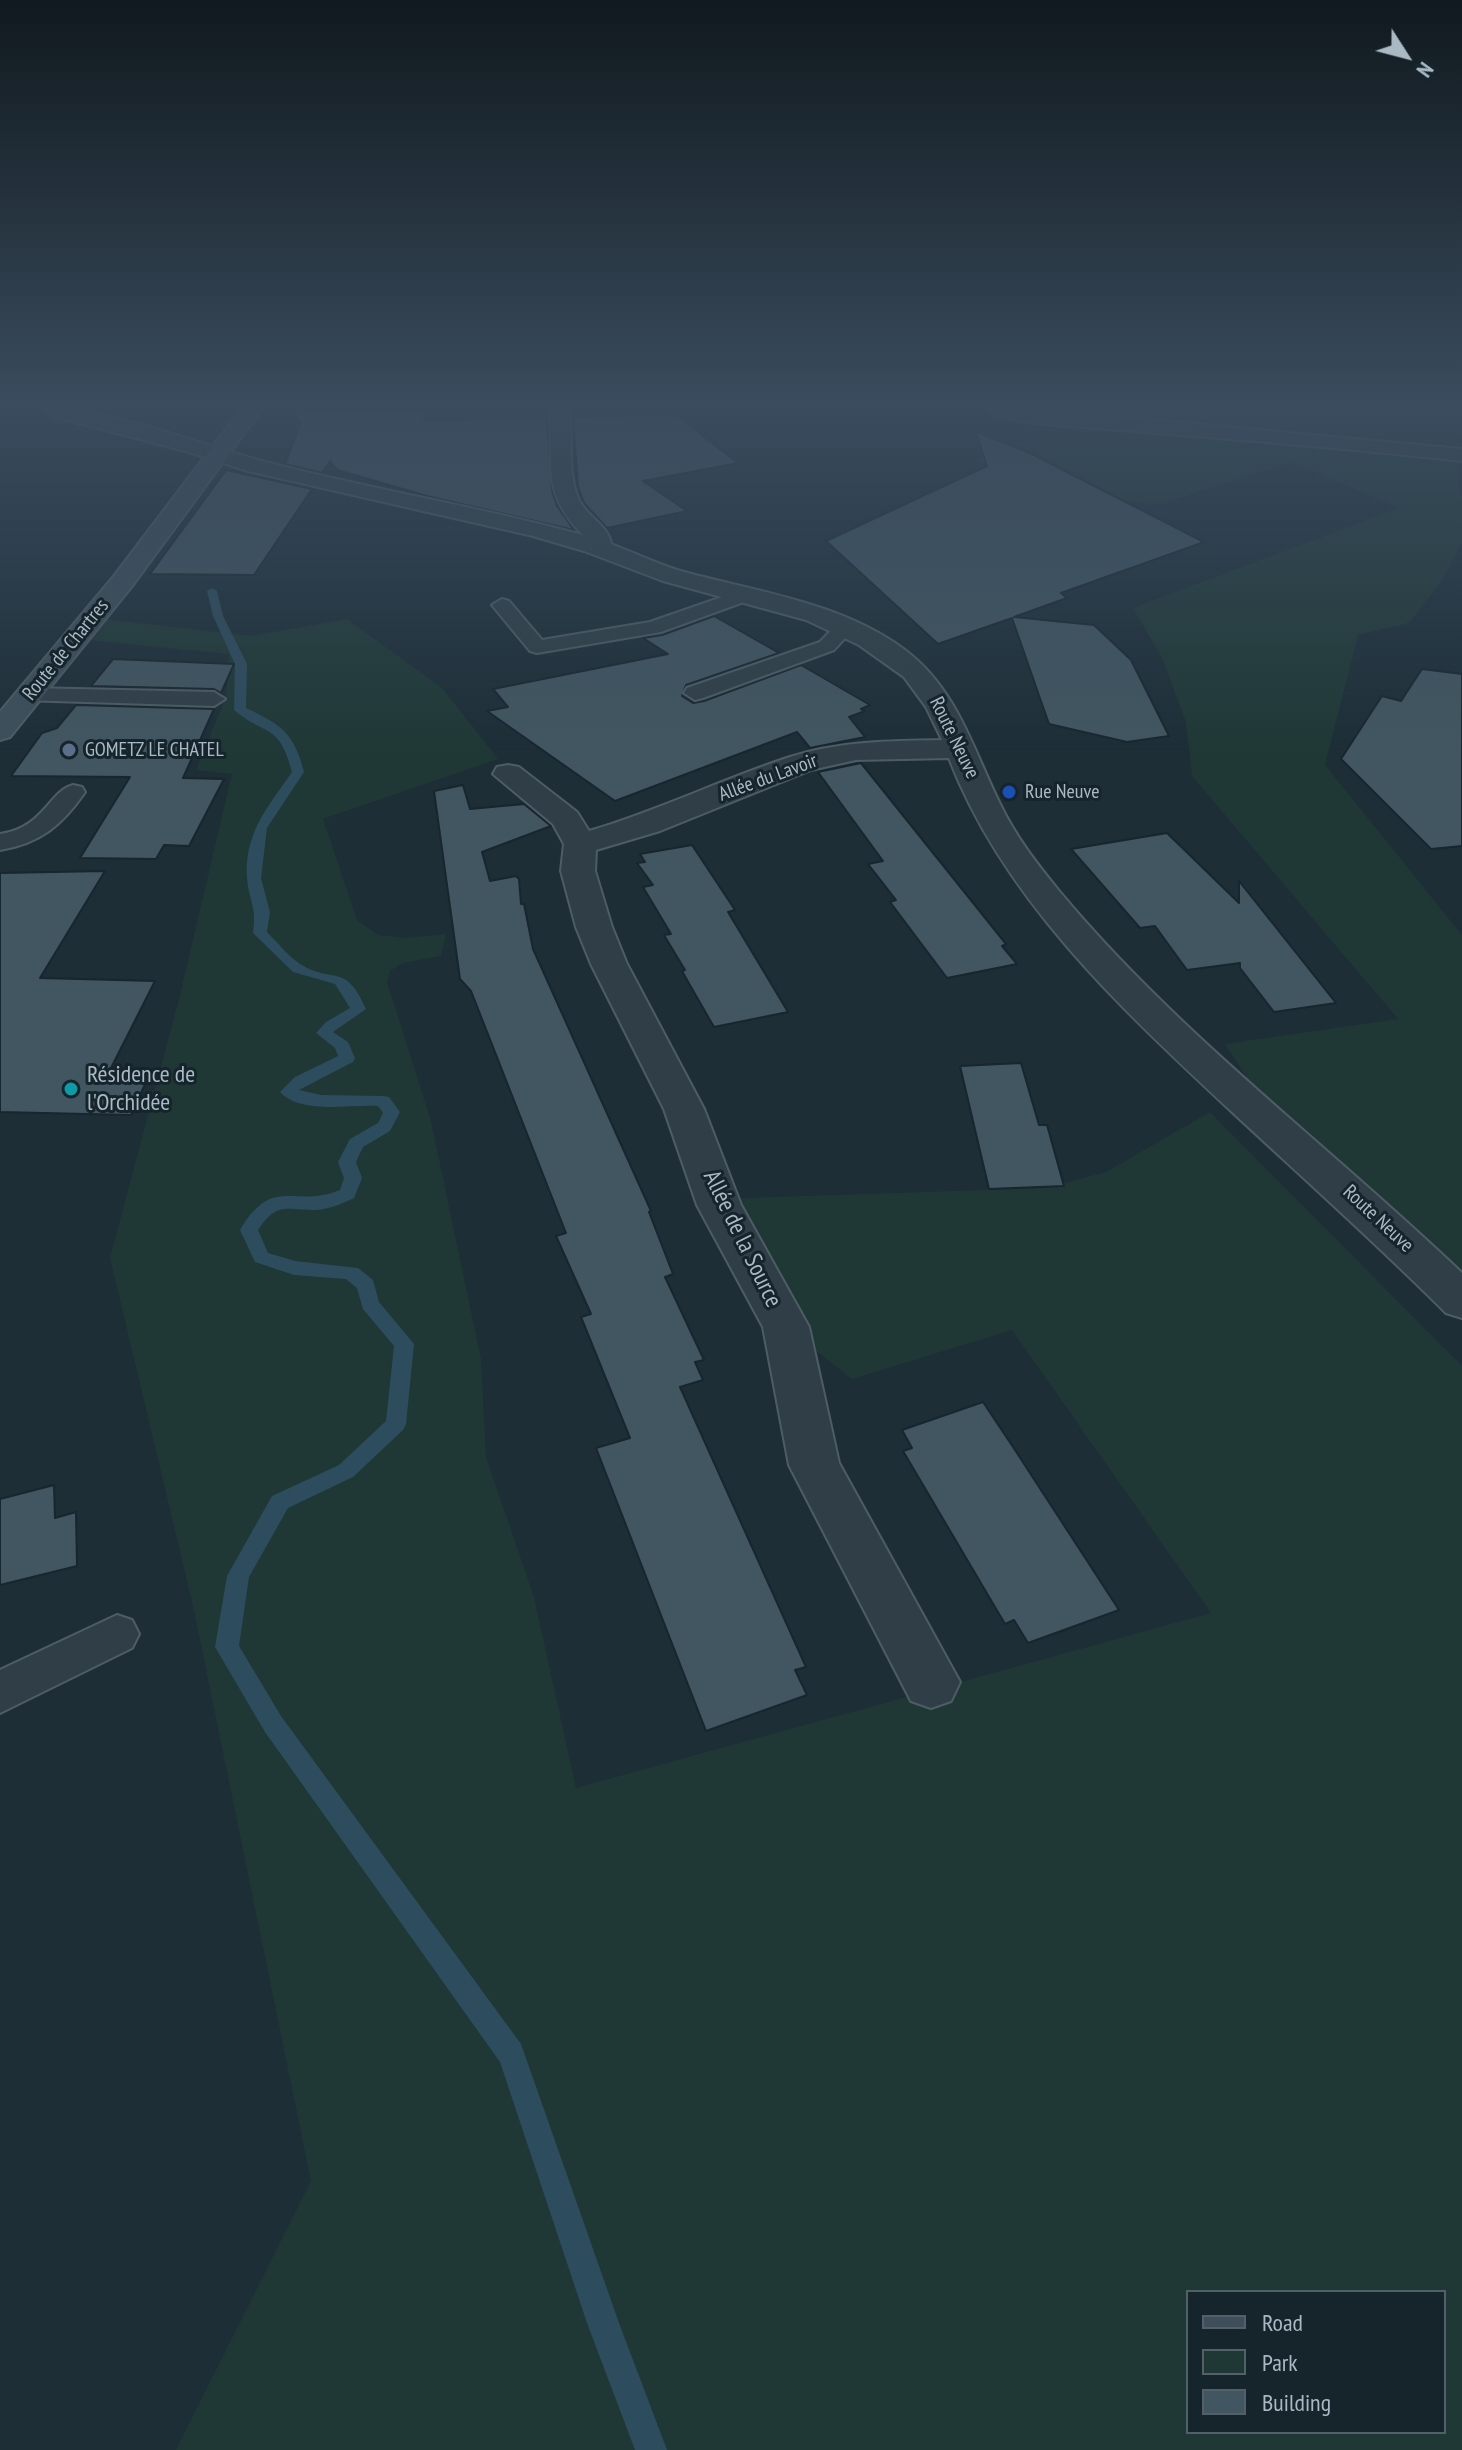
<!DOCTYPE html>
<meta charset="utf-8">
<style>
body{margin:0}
#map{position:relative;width:1462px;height:2450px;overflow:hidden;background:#1d2e37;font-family:"PT Sans Narrow",sans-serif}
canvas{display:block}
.legend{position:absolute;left:1186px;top:2290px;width:260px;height:144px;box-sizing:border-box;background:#16242b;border:2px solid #516069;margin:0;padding:10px 14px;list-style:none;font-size:24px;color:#aabac5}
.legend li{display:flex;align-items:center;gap:16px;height:40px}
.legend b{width:40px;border:2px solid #516069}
.north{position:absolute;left:1366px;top:16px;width:80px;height:80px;-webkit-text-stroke:6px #16242b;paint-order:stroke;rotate:126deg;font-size:22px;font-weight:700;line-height:32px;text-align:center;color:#aabac5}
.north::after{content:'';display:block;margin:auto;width:28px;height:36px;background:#aabac5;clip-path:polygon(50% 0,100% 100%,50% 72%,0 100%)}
</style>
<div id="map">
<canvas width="1462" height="2450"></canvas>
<ul class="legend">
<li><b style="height:10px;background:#3e4f5b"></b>Road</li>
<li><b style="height:22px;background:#1f3835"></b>Park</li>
<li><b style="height:22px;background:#425661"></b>Building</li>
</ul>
<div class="north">N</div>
</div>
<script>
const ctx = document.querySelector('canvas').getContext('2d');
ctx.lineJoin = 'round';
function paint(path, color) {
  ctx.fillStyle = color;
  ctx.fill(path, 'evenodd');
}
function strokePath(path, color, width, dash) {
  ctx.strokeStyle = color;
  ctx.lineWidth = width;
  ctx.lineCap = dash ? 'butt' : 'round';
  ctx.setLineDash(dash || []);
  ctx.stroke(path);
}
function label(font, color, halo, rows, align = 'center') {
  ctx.font = font + ' "PT Sans Narrow",sans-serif';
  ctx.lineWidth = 6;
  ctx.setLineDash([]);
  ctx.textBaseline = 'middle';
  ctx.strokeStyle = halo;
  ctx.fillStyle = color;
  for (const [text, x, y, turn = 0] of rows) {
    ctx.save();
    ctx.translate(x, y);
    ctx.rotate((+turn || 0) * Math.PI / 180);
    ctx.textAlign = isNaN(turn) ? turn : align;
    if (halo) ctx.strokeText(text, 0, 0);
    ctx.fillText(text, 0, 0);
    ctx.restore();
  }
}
paint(new Path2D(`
 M1004 409H1462L1459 492 1462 495V543L1442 580 1409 623 1358 635 1325 765 1462 935V1289L1259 1096 1225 1044 1398 1019 1192 776 1186 722 1162 658 1133 608 1399 508 1291 462 1160 504 1100 498 975 461 1078 431Z
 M95 618 252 636 347 619 442 688 498 759 323 819 357 920 378 935 406 938 446 934 441 956 403 963 390 971 387 982 431 1121 481 1359 486 1457 534 1597 576 1788 1211 1613 1012 1330 852 1379 786 1327 719 1205 745 1198 1046 1188 1106 1172 1210 1112 1462 1366V2450H176L311 2181 193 1606 110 1258 179 999 232 774 196 770 226 697 229 654 78 639ZM1188 2292H1444V2432H1188Z`), '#1f3835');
paint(new Path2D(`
 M212 588 217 591 223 616 247 664 246 708C282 725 294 733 304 772L267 828 261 878 270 912 267 932C278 943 288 956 300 964 334 985 345 961 366 1009L333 1032 348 1042 355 1058 353 1062 299 1090 321 1095 383 1096 389 1097 400 1112 390 1131 363 1147 356 1162 362 1178 354 1198C341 1204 330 1209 316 1210 286 1210 277 1201 258 1230L268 1253 295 1261 358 1268 373 1280 379 1302 414 1344 406 1424 403 1430 353 1477 288 1508 249 1577 239 1646 281 1716 521 2044 619 2323 667 2450H635L587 2323 500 2062 265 1732 215 1647 227 1576 272 1496 339 1465 386 1421 394 1346 363 1309 357 1288 346 1279 294 1275 255 1262 240 1230C273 1174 294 1209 340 1190L344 1178 338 1162 350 1139 378 1123 383 1113 378 1106C349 1104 302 1115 280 1092L295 1077 338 1056 335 1048 316 1033 326 1022 350 1008 335 984 293 972 253 933C257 907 249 901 247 878 244 833 268 807 292 772 279 722 266 737 234 710L235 664 213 616 207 591Z`), '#2d4c5e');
const building = new Path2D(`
 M295 413H426L423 421 547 418 552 491 557 506 574 530 427 496 337 470 330 461 322 473 285 464 301 422Z
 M676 415 738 463 643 481 687 511 607 528 584 503 578 487 573 417Z
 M976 432 1030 453 1204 542 1061 593 1067 598 1014 617 1094 625 1131 660 1169 736 1127 742 1049 724 1012 618 938 644 826 541 987 466Z
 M226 470 312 489 254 575 150 574Z
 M714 616 779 653 686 685 682 696 693 703 704 701 801 665 870 705 861 709 865 711 849 717 865 737 810 748 797 732 615 801 487 711 508 707 493 689 668 654 643 638 662 635Z
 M113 659 234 664 221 693 214 689 91 686Z
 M1422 669 1462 674V846L1431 849 1341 759 1382 696 1401 701Z
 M76 705 214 709 183 778 224 779 189 846 164 845 156 859 80 858 130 777 11 776 42 733 57 728Z
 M861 763 1006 944 1002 946 1017 964 947 978 890 902 896 900 868 864 883 861 818 772Z
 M463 785 470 809 524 804 551 826 482 852 490 881 516 876 519 879 521 904H524L533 949 651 1211 649 1212 673 1274 665 1277 704 1360 695 1362 703 1380 680 1387 806 1667 795 1670 807 1695 706 1731 596 1448 630 1438 581 1317 591 1314 556 1236 566 1233 471 991 460 979 434 791Z
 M1167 833 1239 903V881L1336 1003 1274 1012 1240 968V963L1187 970 1155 926 1140 928 1071 849Z
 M692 845 735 910 728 912 788 1012 714 1027 691 987 682 971 685 970 664 935 671 934 643 887 653 885 637 863 645 862 640 854Z
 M105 871 40 978 155 981 110 1070 151 1071 131 1115 0 1112V873Z
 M1021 1063 1039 1125H1047L1064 1186 989 1189 960 1066Z
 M983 1402 1015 1450 1119 1610 1028 1643 1014 1620 1005 1624 903 1451 912 1448 902 1430Z
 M54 1485 55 1518 76 1512 77 1566 0 1585V1499Z`);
paint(building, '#425661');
strokePath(building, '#18262d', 2);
const service = new Path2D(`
 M745 589 752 591 755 595 752 599 661 632 537 653 530 651 492 605 502 599 509 601 542 640 650 622Z
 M846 620 856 626 834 650 703 698 695 700 684 693 687 688 820 642 839 622Z
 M29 688 214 692 225 699 214 706 21 700 18 695 21 690Z
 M73 785 82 787 85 792C62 825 41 843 0 850V834C44 828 49 791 73 785Z
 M117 1615 132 1620 139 1634 132 1648 0 1713V1670Z`);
const minor = new Path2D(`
 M43 409C115 409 192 442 262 461 368 489 477 506 583 535 539 490 555 465 549 409H569C573 438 567 471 578 498 585 516 609 525 611 544 635 553 659 565 684 572 759 592 842 603 905 650 958 690 973 750 1001 806 1016 837 1037 864 1059 891 1178 1034 1328 1145 1462 1273V1318L1446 1313C1376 1243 1302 1177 1230 1110 1122 1009 1003 899 949 758L856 760 811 770 660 831 596 850 595 871 612 927 627 964 704 1109 741 1205 809 1327 839 1463 960 1682 951 1701 931 1708 911 1701 789 1465 763 1327 697 1205 664 1109 591 964 576 927 561 871 564 844 553 824 493 774 497 767 508 765 519 767 577 812 589 831C658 811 722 779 790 757 840 741 890 741 942 740L926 707 904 677 859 645 806 620 663 581 584 551 533 536 248 471 189 452 63 419 46 413Z
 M987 409H1034L1462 449V461C1336 447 1209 437 1082 427 1063 426 998 422 987 409Z`);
const secondary = new Path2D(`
 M241 409H262L132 586 10 737 0 740V712L114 576Z`);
strokePath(service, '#4e5d65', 4);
strokePath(minor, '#4e5d65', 4);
strokePath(secondary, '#4e5d65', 4);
paint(service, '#303f47');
paint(minor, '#303f47');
paint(secondary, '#3e4f5b');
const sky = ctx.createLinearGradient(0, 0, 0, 752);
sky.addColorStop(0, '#10191e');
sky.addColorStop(0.54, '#3a4c5e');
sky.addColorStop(1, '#3a4c5e00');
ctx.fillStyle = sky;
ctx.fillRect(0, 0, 1462, 752);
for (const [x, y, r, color] of [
 [69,750,8,"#5c6f8a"],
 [1009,792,8,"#1a4fb4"],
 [71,1089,8,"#0f9aa8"]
]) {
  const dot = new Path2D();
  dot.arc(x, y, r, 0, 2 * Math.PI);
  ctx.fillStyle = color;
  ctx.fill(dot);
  strokePath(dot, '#16242b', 3);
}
label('20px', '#aabac5', '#16242b', [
 ["Route de Chartres",66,650,-51],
 ["Route Neuve",954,738,64],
 ["Allée du Lavoir",768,778,-20],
 ["Route Neuve",1378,1219,43]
]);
label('20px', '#aabac5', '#16242b', [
 ["GOMETZ LE CHATEL",85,750],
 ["Rue Neuve",1025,792]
], 'left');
label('24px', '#aabac5', '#16242b', [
 ["Résidence de",87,1075],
 ["l'Orchidée",87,1103]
], 'left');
label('24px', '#aabac5', '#16242b', [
 ["Allée de la Source",742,1239,64]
]);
</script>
